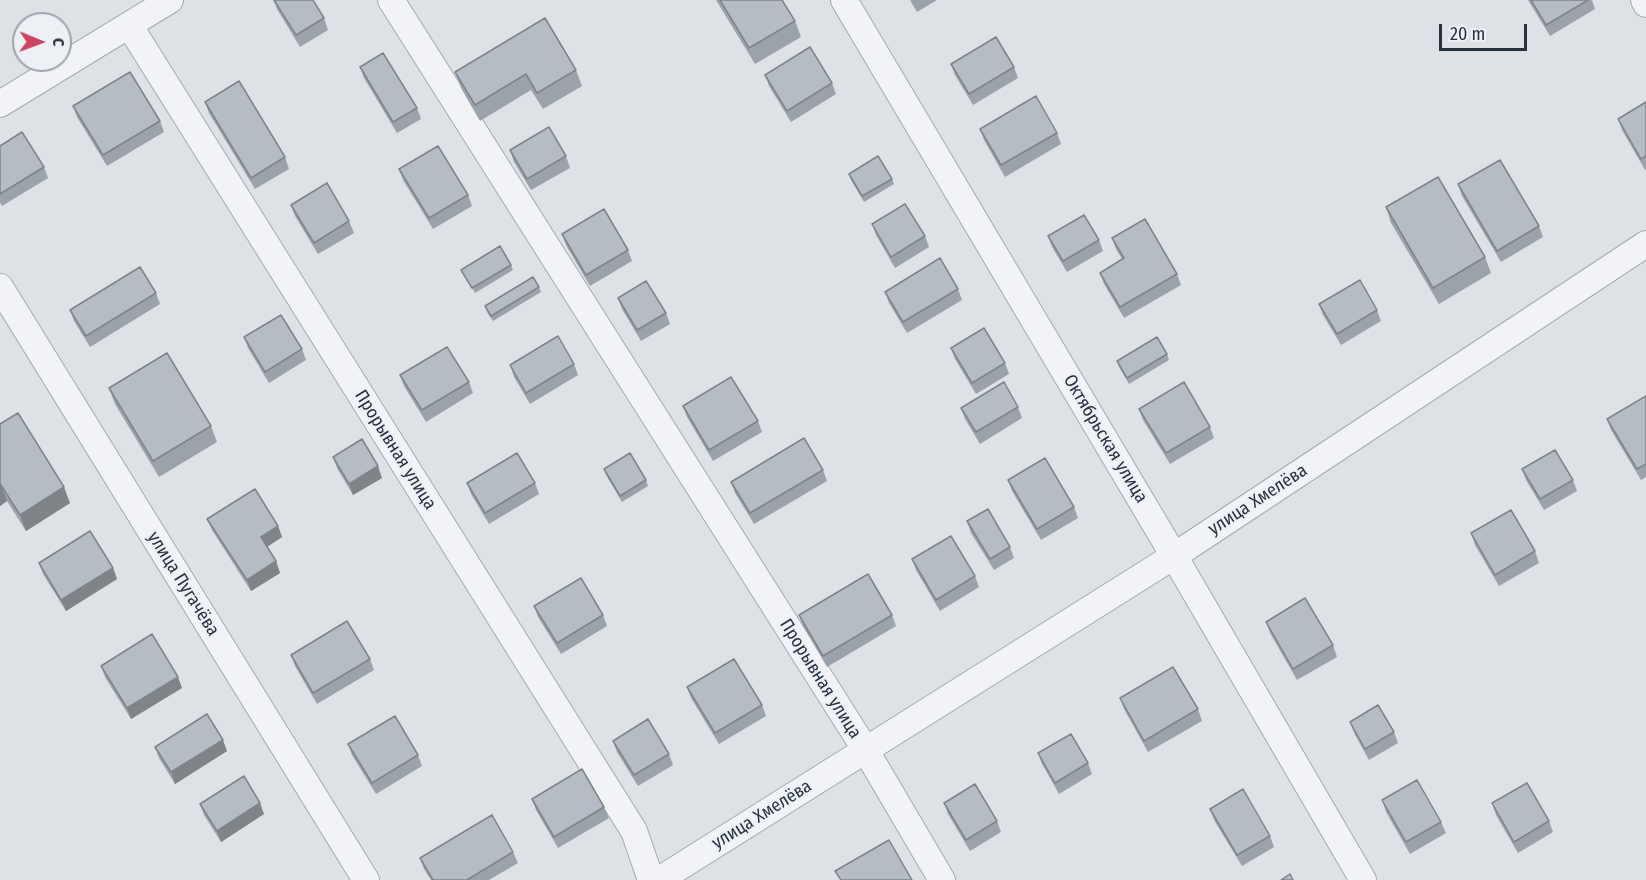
<!DOCTYPE html>
<meta charset="utf-8">
<style>
body{margin:0}
#map{position:relative;width:1646px;height:880px;overflow:hidden;background:#dee2e7;font-family:"Fira Sans Condensed",sans-serif}
canvas{display:block}
.north{position:absolute;left:12px;top:12px;width:60px;height:60px;box-sizing:border-box;background:#edf1f5;border:2px solid #9ea4ac;border-radius:50%;rotate:91deg;font-size:16px;font-weight:700;line-height:24px;text-align:center;color:#28313e}
.north::after{content:'';display:block;margin:auto;width:21px;height:27px;background:#cb4460;clip-path:polygon(50% 0,100% 100%,50% 72%,0 100%)}
.scale{position:absolute;left:1439px;top:24px;width:88px;height:27px;box-sizing:border-box;border:3px solid #28313e;border-top:0;padding-left:8px;font-size:18px;line-height:21px;white-space:nowrap;color:#28313e;-webkit-text-stroke:4px #edf1f5;paint-order:stroke}
</style>
<div id="map">
<canvas width="1646" height="880"></canvas>
<div class="north">С</div>
<div class="scale">20 m</div>
</div>
<script>
const ctx = document.querySelector('canvas').getContext('2d');
ctx.lineJoin = 'round';
function strokePath(path, color, width, dash) {
  ctx.strokeStyle = color;
  ctx.lineWidth = width;
  ctx.lineCap = dash ? 'butt' : 'round';
  ctx.setLineDash(dash || []);
  ctx.stroke(path);
}
function paint(path, color) {
  ctx.fillStyle = color;
  ctx.fill(path, 'evenodd');
}
function label(font, color, halo, rows, align = 'center') {
  ctx.font = font + ' "Fira Sans Condensed",sans-serif';
  ctx.lineWidth = 4.5;
  ctx.setLineDash([]);
  ctx.textBaseline = 'middle';
  ctx.strokeStyle = halo;
  ctx.fillStyle = color;
  for (const [text, x, y, turn = 0] of rows) {
    ctx.save();
    ctx.translate(x, y);
    ctx.rotate((+turn || 0) * Math.PI / 180);
    ctx.textAlign = isNaN(turn) ? turn : align;
    if (halo) ctx.strokeText(text, 0, 0);
    ctx.fillText(text, 0, 0);
    ctx.restore();
  }
}
const minor = new Path2D(`
 M391 0 865 749 942 880
 M844 0 1174 556 1363 880
 M1644 0 1646 4
 M129 25 634 831 651 880
 M0 104 170 0
 M0 287 366 880
 M659 880 1174 556 1646 244`);
strokePath(minor, '#a4a9b1', 28);
strokePath(minor, '#f1f3f6', 26);
paint(new Path2D(`
 M274 0H313L324 18 328 30 300 47 277 9Z
 M716 0H782L795 21 801 37 755 64Z
 M910 0H937L917 12Z
 M1528 0H1592L1595 9 1550 36Z
 M951 64 1014 67 1018 78 973 105 955 75Z
 M360 67 417 108 421 119 397 133 364 78Z
 M576 70 582 86 543 109 531 90 480 121 461 88 455 72Z
 M765 75 832 83 836 94 791 122 769 86Z
 M205 102 285 157 289 169 255 189 209 113Z
 M1646 102V169L1645 170 1622 130 1618 119Z
 M73 106 160 121 164 132 107 166 77 117Z
 M980 129 1057 133 1061 144 1005 177 984 140Z
 M0 146 44 167 48 178 2 206 0 202Z
 M510 150 566 156 570 168 531 190 514 162Z
 M399 169 468 195 472 206 433 229 403 180Z
 M849 174 892 179 894 184 864 202 851 180Z
 M1458 184 1539 226 1543 237 1501 262 1462 196Z
 M291 205 349 221 354 233 318 254 295 216Z
 M1386 207 1485 257 1491 273 1439 304 1391 223Z
 M872 224 925 236 929 247 895 268 876 235Z
 M562 234 628 250 632 261 590 286 566 245Z
 M1048 236 1099 240 1103 251 1067 272 1052 247Z
 M1112 238 1177 274 1181 285 1124 318 1104 284 1100 273 1122 259 1116 249Z
 M511 265 513 270 475 293 464 275 461 270Z
 M539 287 541 292 493 321 487 312 485 306Z
 M958 289 962 300 907 333 889 303 885 292Z
 M156 293 160 304 90 347 74 321 70 310Z
 M618 298 666 313 670 324 641 341 622 309Z
 M1319 304 1377 310 1381 321 1341 345 1323 315Z
 M244 337 302 349 306 360 269 383 248 348Z
 M951 348 1005 363 1009 374 976 394 955 359Z
 M1167 354 1169 360 1129 384 1119 367 1117 361Z
 M574 364 578 375 530 404 514 377 510 365Z
 M400 375 469 382 473 393 426 422 404 386Z
 M109 388 211 426 217 442 159 477 115 404Z
 M1646 396V477L1641 480 1611 430 1607 419Z
 M683 406 758 421 762 432 713 461 687 417Z
 M1018 407 1022 418 980 444 965 419 961 408Z
 M1139 409 1210 427 1214 438 1170 464 1143 420Z
 M0 424 70 503 26 531 7 501 0 506Z
 M333 457 382 478 353 495 337 468Z
 M604 469 646 480 648 486 622 502 606 475Z
 M1522 469 1573 480 1577 491 1544 510 1526 480Z
 M823 470 827 481 754 524 735 493 731 482Z
 M1008 480 1074 507 1078 518 1041 540 1012 491Z
 M467 483H535L539 494 489 524 471 494Z
 M207 519 278 526 282 537 267 547 276 561 280 573 251 591 212 530Z
 M967 521 1010 547 1014 558 994 570 971 533Z
 M1471 533 1535 551 1539 563 1499 586 1475 545Z
 M912 559 975 576 979 587 940 611 916 570Z
 M39 563 113 568 117 579 66 611 43 574Z
 M534 606 603 615 607 626 561 654 538 617Z
 M799 615H892L896 626 827 667 803 626Z
 M1266 622 1333 645 1337 657 1297 680 1270 633Z
 M291 655 370 659 374 670 317 704 295 666Z
 M101 666 182 688 131 719 105 677Z
 M687 687 762 705 766 716 719 744 691 698Z
 M1120 698 1198 709 1202 721 1148 752 1124 709Z
 M1350 722 1394 732 1398 743 1369 760 1354 733Z
 M613 741 669 754 673 765 638 786 617 752Z
 M348 744 418 755 422 766 376 794 352 755Z
 M155 747 227 751 175 784 159 758Z
 M1038 753 1088 763 1092 774 1059 794 1042 764Z
 M532 799 604 807 609 818 558 848 536 810Z
 M1382 800 1441 822 1446 833 1410 854 1386 812Z
 M944 803 997 821 1001 832 970 851 948 814Z
 M1492 803 1549 821 1553 832 1518 853 1496 815Z
 M200 804 264 814 221 842 204 815Z
 M1210 809 1270 836 1274 847 1242 866 1214 820Z
 M513 852 518 863 489 880H431L424 869 420 858Z`), '#9ca2a9');
paint(new Path2D(`
 M378 466 382 478 353 495 349 484Z
 M1 485 7 501 0 506V486Z
 M64 487 70 503 26 531 20 515Z
 M278 526 282 537 265 548 261 537Z
 M276 561 280 573 251 591 247 580Z
 M113 568 117 579 66 611 61 600Z
 M178 677 182 688 131 719 127 708Z
 M223 740 227 751 175 784 171 772Z
 M260 803 264 814 221 842 217 831Z`), '#7f8489');
const building = new Path2D(`
 M274 0H313L324 18 296 35Z
 M720 0H782L795 21 749 48Z
 M1531 0H1588L1546 25Z
 M545 18 576 70 537 93 526 74 475 105 455 72Z
 M996 37 1014 67 969 94 951 64Z
 M810 47 832 83 787 111 765 75Z
 M383 53 417 108 393 122 360 67Z
 M130 72 160 121 103 155 73 106Z
 M239 81 285 157 251 178 205 102Z
 M1036 96 1057 133 1001 165 980 129Z
 M1646 102V156L1641 159 1618 119Z
 M549 127 566 156 527 179 510 150Z
 M22 132 44 167 0 194V146Z
 M438 146 468 195 429 218 399 169Z
 M878 156 892 179 862 196 849 174Z
 M1500 160 1539 226 1497 251 1458 184Z
 M1438 177 1485 257 1433 288 1386 207Z
 M327 183 349 221 314 243 291 205Z
 M905 204 925 236 891 257 872 224Z
 M604 209 628 250 586 275 562 234Z
 M1084 215 1099 240 1063 261 1048 236Z
 M1145 219 1177 274 1120 307 1100 273 1124 258 1112 238Z
 M500 246 511 265 472 288 461 270Z
 M940 258 958 289 903 322 885 292Z
 M140 267 156 293 86 336 70 310Z
 M533 277 539 287 491 316 485 306Z
 M1360 280 1377 310 1337 334 1319 304Z
 M646 281 666 313 637 330 618 298Z
 M281 315 302 349 265 372 244 337Z
 M984 328 1005 363 972 383 951 348Z
 M558 336 574 364 526 393 510 365Z
 M1157 337 1167 354 1127 378 1117 361Z
 M447 347 469 382 422 410 400 375Z
 M167 353 211 426 153 461 109 388Z
 M731 377 758 421 709 450 683 406Z
 M1004 382 1018 407 976 432 961 408Z
 M1184 382 1210 427 1166 453 1139 409Z
 M1646 396V464L1637 469 1607 419Z
 M18 413 64 487 20 515 1 485 0 486V424Z
 M804 438 823 470 750 513 731 482Z
 M362 439 378 466 349 484 333 457Z
 M1555 450 1573 480 1540 499 1522 469Z
 M517 453 535 483 485 513 467 483Z
 M630 453 646 480 620 496 604 469Z
 M1045 458 1074 507 1037 529 1008 480Z
 M255 489 278 526 261 537 276 561 247 580 207 519Z
 M988 509 1010 547 990 559 967 521Z
 M1511 510 1535 551 1495 575 1471 533Z
 M90 531 113 568 61 600 39 563Z
 M951 536 975 576 936 600 912 559Z
 M868 574 892 615 823 656 799 615Z
 M581 578 603 615 557 643 534 606Z
 M1305 598 1333 645 1293 669 1266 622Z
 M347 621 370 659 313 693 291 655Z
 M152 634 178 677 127 708 101 666Z
 M734 659 762 705 715 733 687 687Z
 M1173 667 1198 709 1144 741 1120 698Z
 M1378 705 1394 732 1365 749 1350 722Z
 M207 714 223 740 171 772 155 747Z
 M395 716 418 755 372 783 348 744Z
 M648 719 669 754 634 775 613 741Z
 M1071 734 1088 763 1055 783 1038 753Z
 M582 769 604 807 554 837 532 799Z
 M244 776 260 803 217 831 200 804Z
 M1417 780 1441 822 1406 842 1382 800Z
 M1527 783 1549 821 1514 842 1492 803Z
 M975 784 997 821 966 840 944 803Z
 M1243 789 1270 836 1237 855 1210 809Z
 M492 815 513 852 467 880H433L420 858Z
 M889 840 912 880H841L835 871Z
 M1290 874 1293 880H1281Z`);
paint(building, '#b5bcc4');
strokePath(building, '#7f8489', 1.5);
label('18px', '#28313e', '#edf1f5', [
 ["Октябрьская улица",1105,439,59],
 ["Прорывная улица",395,450,58],
 ["улица Хмелёва",1258,500,-33],
 ["улица Пугачёва",183,584,58],
 ["Прорывная улица",820,679,58],
 ["улица Хмелёва",762,815,-32]
]);
</script>
